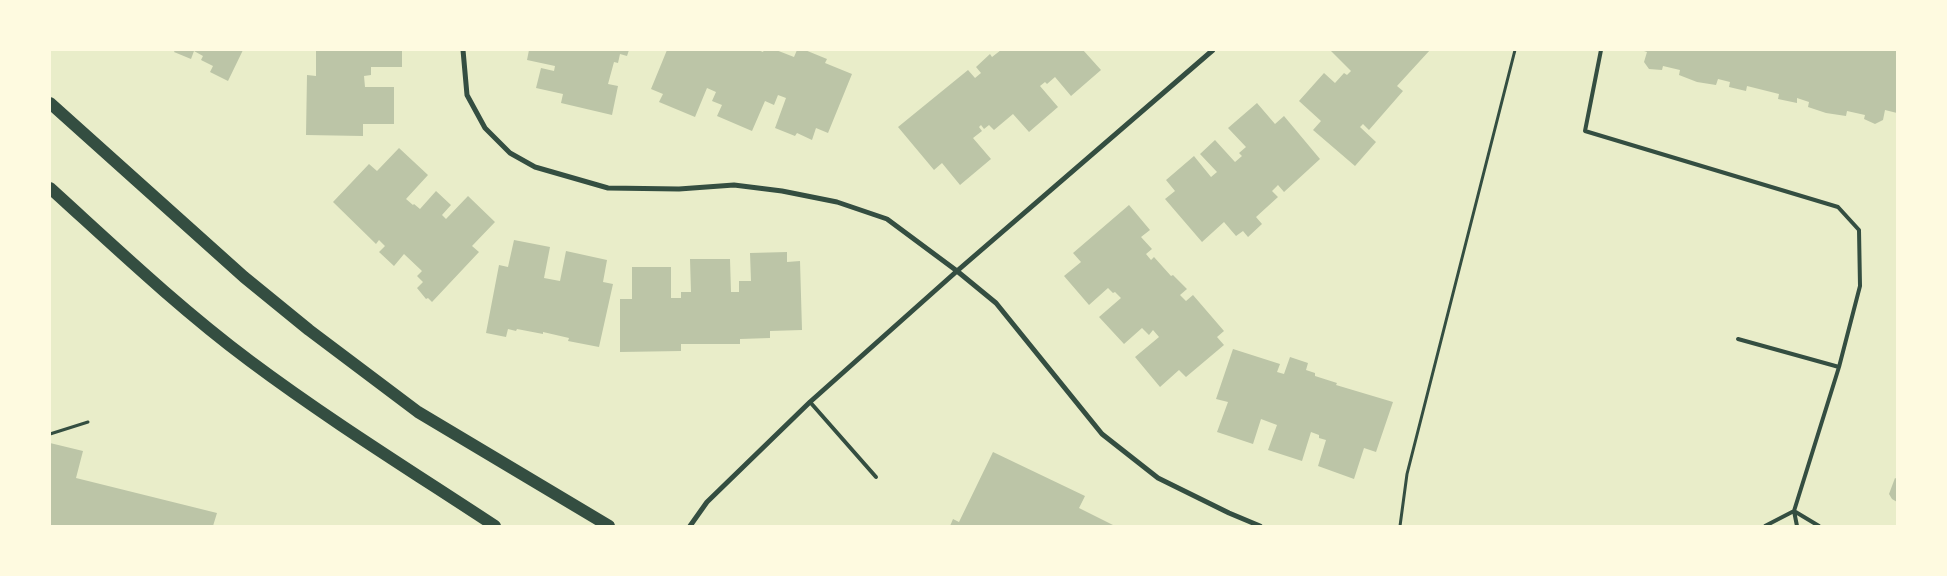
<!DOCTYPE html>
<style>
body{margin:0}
#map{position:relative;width:1947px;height:576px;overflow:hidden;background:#e9edc9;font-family:Manrope,sans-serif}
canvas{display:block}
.frame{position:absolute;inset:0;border:51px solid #fefae0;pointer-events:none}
</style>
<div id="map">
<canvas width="1947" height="576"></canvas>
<div class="frame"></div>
</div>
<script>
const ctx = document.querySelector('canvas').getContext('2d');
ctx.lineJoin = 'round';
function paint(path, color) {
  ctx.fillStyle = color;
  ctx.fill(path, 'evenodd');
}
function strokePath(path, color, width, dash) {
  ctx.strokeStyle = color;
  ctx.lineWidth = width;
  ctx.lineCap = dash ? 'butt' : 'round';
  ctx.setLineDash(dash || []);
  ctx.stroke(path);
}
paint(new Path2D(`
 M175 50H243L228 81 210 72 213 66 201 60 203 56 194 51 191 59 174 52Z
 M316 50H402V67H371V75L364 76 365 87H394V124H363V136L306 135 307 75 316 76Z
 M529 50H629L627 56 620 54 618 63 614 62 608 84 618 86 612 115 561 103 563 94 536 88 541 68 554 71 555 66 527 60Z
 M667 50H758L763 52 764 50H776L794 57 797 50H805L827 59 825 63 852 74 828 133 816 128 812 140 797 133 795 136 775 128 786 98 778 95 774 105 765 101 752 131 717 116 722 105 712 101 716 92 707 88 695 117 659 102 663 94 651 89Z
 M1001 50H1083L1101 70 1071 96 1055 77 1047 84 1045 82 1040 86 1058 107 1029 132 1013 114 994 130 989 125 984 129 981 125 979 127 982 131 973 138 991 159 960 185 942 163 934 170 898 127 968 70 975 78 981 73 976 67 990 54 992 57Z
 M1330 50H1430L1397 86 1403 91 1369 130 1363 124 1360 127 1376 142 1355 166 1313 130 1321 121 1299 101 1324 73 1335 83 1344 73 1347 75 1351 71Z
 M1641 50H1897V113L1885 110 1883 120 1875 124 1864 119 1865 115 1847 111 1846 116 1826 113 1808 107 1809 102 1797 98V103L1778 99 1779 94 1747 86 1746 91 1729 87 1730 82 1718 79 1716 85 1697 82 1679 75 1680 70 1663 66 1662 70 1649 69 1644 62 1647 52Z
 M1257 103 1275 124 1284 116 1320 159 1284 192 1278 185 1272 191 1278 197 1256 217 1262 224 1248 237 1243 231 1236 236 1224 222 1202 242 1165 199 1175 191 1166 180 1194 156 1211 177 1217 172 1200 154 1215 140 1235 162 1242 156 1239 153 1246 147 1228 128Z
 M399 148 428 175 406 199 413 205 414 204 420 209 436 191 451 205 442 215 446 219 468 196 495 222 472 246 479 252 432 302 428 298 426 299 417 288 423 282 417 276 422 271 404 254 394 266 379 252 385 246 379 240 376 244 333 202 369 164 377 171Z
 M1129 205 1150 230 1141 237 1152 249 1146 254 1151 260 1154 257 1171 276 1173 275 1187 289 1180 295 1186 301 1193 295 1224 331 1217 337 1224 345 1186 377 1179 370 1160 387 1135 357 1159 337 1153 330 1149 335 1142 328 1124 344 1099 317 1121 298 1115 292 1113 293 1108 288 1089 305 1064 276 1081 262 1073 253Z
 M514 240 550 247 544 278 560 281 566 251 607 260 603 282 613 284 599 347 568 341 569 338 543 332V334L517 329 516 331 508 329 506 337 486 333 499 265 508 267Z
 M787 252V262L800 261 802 330 770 331V338L740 339V344H681V351L620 352V299H632V267H671V298H681V292H691L690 259H730L731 292H739V281H751L750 253Z
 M1233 349 1280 364 1277 372 1284 374 1290 357 1308 363 1306 370 1315 373V376L1337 383 1336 385 1393 402 1376 452 1364 448 1354 479 1318 466 1326 440 1319 438V435L1311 432 1302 461 1268 450 1277 425 1261 419 1253 444 1217 432 1228 402 1216 399Z
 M50 443 83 451 76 478 217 513 213 526H50Z
 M993 452 1085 496 1079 508 1115 526H950L953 519 959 522Z
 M1895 478 1897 479V502L1892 499 1889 494Z`), '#bcc5a7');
strokePath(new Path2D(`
 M50 434 88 422
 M1400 526 1407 474 1515 50`), '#344e41', 3);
strokePath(new Path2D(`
 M1601 50 1585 131 1838 207 1859 230 1860 286 1839 367 1794 511 1797 526
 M1738 339 1839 367
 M810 402 876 477
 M1794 511 1819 526
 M1765 526 1794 511`), '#344e41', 4);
strokePath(new Path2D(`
 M463 50 467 95 485 128 510 153 535 167 608 188 679 189 734 185 782 191 837 202 887 219 957 271 996 303 1102 434 1158 478 1229 513 1260 526
 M690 526 707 502 810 402 957 271 1213 50`), '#344e41', 5);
strokePath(new Path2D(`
 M50 103 244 277 309 330 418 412 609 526
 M50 188C115 247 179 308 250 361 329 420 413 472 495 526`), '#344e41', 12);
</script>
